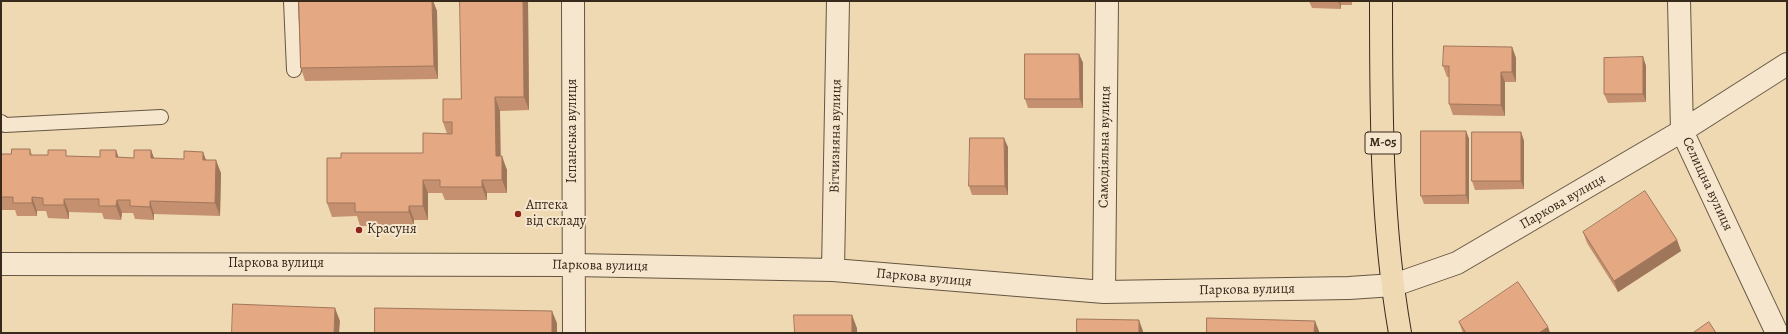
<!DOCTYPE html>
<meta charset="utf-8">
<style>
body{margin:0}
#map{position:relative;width:1788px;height:334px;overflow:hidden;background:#efd9b2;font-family:Alegreya,serif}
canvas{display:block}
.frame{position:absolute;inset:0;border:2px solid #38291d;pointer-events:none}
</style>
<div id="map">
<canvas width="1788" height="334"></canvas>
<div class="frame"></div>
</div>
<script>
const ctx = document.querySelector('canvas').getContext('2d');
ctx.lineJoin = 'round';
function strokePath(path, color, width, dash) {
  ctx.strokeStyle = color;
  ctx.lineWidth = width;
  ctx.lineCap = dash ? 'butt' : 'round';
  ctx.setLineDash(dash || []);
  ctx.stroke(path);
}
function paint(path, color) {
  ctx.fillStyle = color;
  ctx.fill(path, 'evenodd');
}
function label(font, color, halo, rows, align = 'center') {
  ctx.font = font + ' Alegreya,serif';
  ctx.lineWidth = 4;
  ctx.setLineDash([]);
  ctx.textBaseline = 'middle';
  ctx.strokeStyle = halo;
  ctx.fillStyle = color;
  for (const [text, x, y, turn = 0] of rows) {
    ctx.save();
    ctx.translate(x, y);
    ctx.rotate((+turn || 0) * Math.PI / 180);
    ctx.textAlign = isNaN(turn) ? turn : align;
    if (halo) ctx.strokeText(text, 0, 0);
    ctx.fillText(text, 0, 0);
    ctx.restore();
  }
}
const service = new Path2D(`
 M291 1 294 70
 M1 122 5 125 161 117`);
const minor = new Path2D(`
 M573 1 574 333
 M1679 1 1682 131 1777 333
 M1 264 573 265 833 270 1104 292 1349 288 1394 285 1457 263 1682 131 1787 64
 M833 270 838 1
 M1104 292 1107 1`);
const primary = new Path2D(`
 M1381 1C1381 112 1381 224 1400 333`);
strokePath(service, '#665542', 16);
strokePath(minor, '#665542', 24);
strokePath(primary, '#38291d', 24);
strokePath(service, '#f5e6cd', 14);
strokePath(minor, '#f5e6cd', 22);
strokePath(primary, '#efd9b2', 22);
paint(new Path2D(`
 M299 1H433L437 11 438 79 305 81 301 68Z
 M528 1 529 110 500 111V156L507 170V193H487V200H445L442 193H428V220H414V225L360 226 357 216 332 217 327 203 341 158 423 153 447 134 443 122 461 99Z
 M1056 1H1084V2H1056Z
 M1309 1H1352V5H1341V9L1312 8Z
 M1512 47 1516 58V82H1505V116L1453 115 1449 104V77H1447L1443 66Z
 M1079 54 1083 63V108H1028L1025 99Z
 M1643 57 1646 66V102L1608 103 1604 94Z
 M1466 131 1469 139V204H1424L1421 196Z
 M1521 132 1524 141V189L1475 190 1472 181Z
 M1008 147V195H972L969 186Z
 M30 149 32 155 134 158 151 150 154 158 206 160 221 173 220 216 154 214V220L135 219 133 213H122L121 220 104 219 102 213 69 212V219L48 218 46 211H37V216H17L15 210H1V154H11Z
 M1583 232 1677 240 1681 251 1618 292 1587 243Z
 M1459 322 1548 327 1550 333H1463Z`), '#c49070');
paint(new Path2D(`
 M432 1H433L437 11 438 79 434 66Z
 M523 1H528L529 110 524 97Z
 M1338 1H1340L1341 5V9Z
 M1512 47 1516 58V82L1512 72Z
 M1079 54 1083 63V108L1080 99Z
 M1643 57 1646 66V102L1643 94Z
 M1501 72 1505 82V116L1501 105Z
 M495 97 500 111 501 169 496 156Z
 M1466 131 1469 139V204L1466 195Z
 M1521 132 1524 141V189L1521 181Z
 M1004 138 1008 147V195L1005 186Z
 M116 150 121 164 116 157Z
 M151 150 156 164 151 158Z
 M203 152 208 165 203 160Z
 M502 156 507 170V193L502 180Z
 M216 160 221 173 220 216 215 203Z
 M423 180 428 193V220L423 206Z
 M482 180 487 193V200L482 187Z
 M32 197 37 211V216L32 203Z
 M64 199 69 212V219L64 205Z
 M117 200 122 213 121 220 116 206Z
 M150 201 154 214V220L150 207Z
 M409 206 414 220V225L409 212Z
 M1677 240 1681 251 1618 292 1614 281Z
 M335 308 340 321 339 333H334Z
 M552 311 557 323V333H552Z
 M852 315 857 328V333H852Z
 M1139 320 1143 331V333H1139Z
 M1315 321 1319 331V333H1314Z
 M1548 327 1550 333H1539Z`), '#a0765b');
const building = new Path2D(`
 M299 1H432L434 66 301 68Z
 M460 1H523L524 97H495L496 156H502V180H482V187H440V180H423V206H409V212H355V203H327V158H341V153H423V133L452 134V122H443V99H461Z
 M1444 46 1512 47V72H1501V105L1449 104V66H1443Z
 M1025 54H1079L1080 99H1025Z
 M1643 57V94H1604V58Z
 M1421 131H1466V195L1421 196Z
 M1472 132H1521V181H1472Z
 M970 138H1004L1005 186H969Z
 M12 149H30V155H48V150H66V156L100 157V150H116V157L134 158V150H151V158L184 159V151L203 152V160H216L215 203 150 201V207L130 206V200H117L116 206H99V199H64V205H43V198L32 197V203H13V197H1V154H11Z
 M1645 191 1677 240 1614 281 1583 232Z
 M1518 282 1548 327 1539 333H1466L1459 322Z
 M233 304 335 308 334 333H232Z
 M375 308 552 311V333H375Z
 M794 315H852V333H795Z
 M1207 318 1315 321 1314 333H1207Z
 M1077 319 1139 320V333H1077Z
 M1709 322 1716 333H1693Z`);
paint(building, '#e4a882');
strokePath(building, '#a0765b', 1);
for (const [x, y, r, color] of [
 [518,214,4,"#8f2418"],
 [359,230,4,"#8f2418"]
]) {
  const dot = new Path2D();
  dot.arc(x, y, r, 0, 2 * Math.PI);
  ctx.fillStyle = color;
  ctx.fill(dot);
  strokePath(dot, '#f5e6cd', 1.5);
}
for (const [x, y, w] of [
 [1383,143,36]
]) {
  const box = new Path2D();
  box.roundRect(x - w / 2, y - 11, w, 22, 3);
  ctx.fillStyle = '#f5e6cd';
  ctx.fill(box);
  strokePath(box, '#38291d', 1);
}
label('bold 13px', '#38291d', null, [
 ["М-05",1383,143]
]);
label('14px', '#38291d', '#f5e6cd', [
 ["Іспанська вулиця",573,131,-90],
 ["Вітчизняна вулиця",836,136,-89],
 ["Самодіяльна вулиця",1105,147,-89],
 ["Селищна вулиця",1707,184,65],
 ["Паркова вулиця",1563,202,-30],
 ["Паркова вулиця",276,264],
 ["Паркова вулиця",600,266,1],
 ["Паркова вулиця",924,278,5],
 ["Паркова вулиця",1247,290,-1]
]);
label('14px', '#38291d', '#f5e6cd', [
 ["Аптека",526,206],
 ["від складу",526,222],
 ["Красуня",367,230]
], 'left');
</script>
